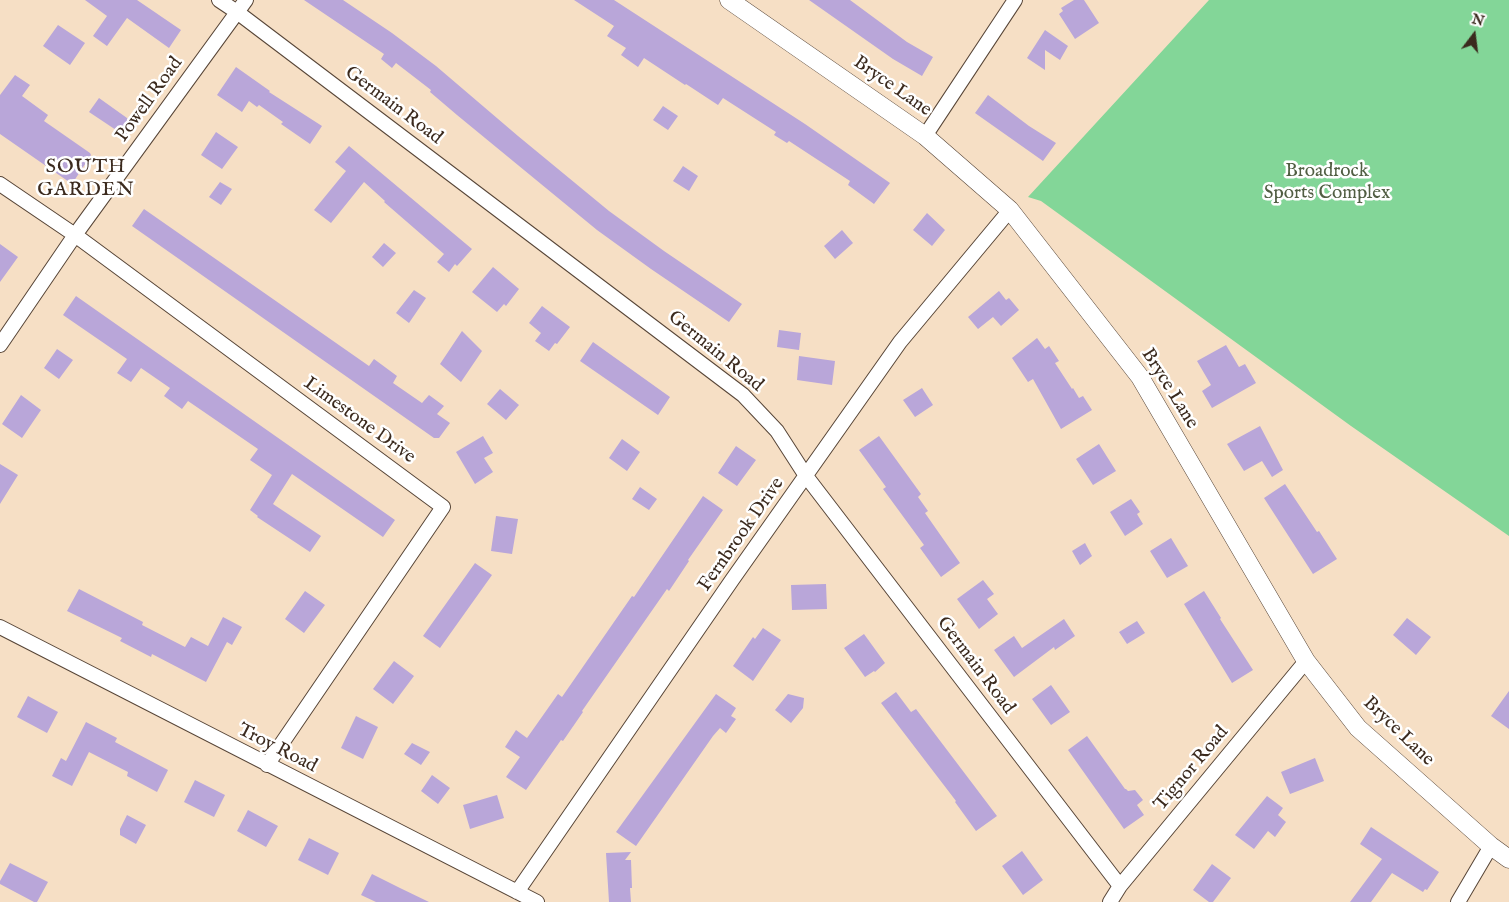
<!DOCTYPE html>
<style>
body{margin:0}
#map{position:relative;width:1509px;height:902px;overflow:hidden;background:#f6dfc5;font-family:"IM FELL English",serif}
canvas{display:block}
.north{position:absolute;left:1449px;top:10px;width:50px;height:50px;-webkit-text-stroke:4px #fff;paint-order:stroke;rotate:15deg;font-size:14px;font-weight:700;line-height:20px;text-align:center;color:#3b2a1e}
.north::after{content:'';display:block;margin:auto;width:18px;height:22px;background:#3b2a1e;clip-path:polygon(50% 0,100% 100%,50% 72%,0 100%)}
</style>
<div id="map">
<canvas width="1509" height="902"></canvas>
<div class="north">N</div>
</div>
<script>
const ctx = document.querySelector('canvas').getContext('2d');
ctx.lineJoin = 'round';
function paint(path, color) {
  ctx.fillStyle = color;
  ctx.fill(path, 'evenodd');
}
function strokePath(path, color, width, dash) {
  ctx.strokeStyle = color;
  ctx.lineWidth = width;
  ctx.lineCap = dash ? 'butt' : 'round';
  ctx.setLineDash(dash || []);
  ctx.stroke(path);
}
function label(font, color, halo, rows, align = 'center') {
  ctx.font = font + ' "IM FELL English",serif';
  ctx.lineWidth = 5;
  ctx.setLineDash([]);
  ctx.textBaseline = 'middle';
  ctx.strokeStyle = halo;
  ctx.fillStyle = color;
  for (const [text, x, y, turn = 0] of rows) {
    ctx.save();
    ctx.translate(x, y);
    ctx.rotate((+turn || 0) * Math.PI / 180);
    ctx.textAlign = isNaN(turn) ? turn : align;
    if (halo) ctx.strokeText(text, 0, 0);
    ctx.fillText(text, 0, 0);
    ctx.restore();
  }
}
paint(new Path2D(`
 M1209 0H1509V536L1351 426 1041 201 1028 197Z`), '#83d698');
paint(new Path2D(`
 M85 0H137L181 30 169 48 127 18 107 46 93 36 107 16Z
 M304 0H343L392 33 436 66 518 136 609 211 664 251 742 304 729 322 651 269 597 230 457 115 430 92 431 90 396 63 392 68 381 59 384 54Z
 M574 0H614L805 124 890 183 874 204 848 185 850 181 789 141 787 143 774 135 776 132 723 98 718 105 686 84 685 85 644 58 638 67 621 55 626 48 607 36 614 26Z
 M809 0H850L907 42 933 57 922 76 893 59Z
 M1074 0H1084L1099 23 1075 39 1059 14 1063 11 1061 8Z
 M58 25 85 43 70 65 43 46Z
 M1045 30 1068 46 1060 60 1045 50V70L1027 58Z
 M236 67 270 91 269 92 322 126 310 144 281 124 283 122 259 105 257 107 249 101 242 112 217 95Z
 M15 75 30 85 22 96 48 115 44 121 90 153 91 155 72 184 0 134V95Z
 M988 95 1029 126 1056 143 1043 161 975 113Z
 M99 98 134 123 125 136 89 112Z
 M663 106 678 116 668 130 653 120Z
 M216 132 238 147 222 169 201 155Z
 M349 146 472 249 457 266 455 264 449 272 437 262 444 254 384 202 385 201 364 182 331 223 314 210 346 171 335 162Z
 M683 166 698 176 689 191 673 181Z
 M220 182 232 189 221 205 209 197Z
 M144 209 369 366 374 359 397 376 393 383 422 403 429 395 444 406 437 414 450 423 439 438H434L132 226Z
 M927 213 945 230 932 246 913 230Z
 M842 230 853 243 835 259 824 246Z
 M384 243 396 253 383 267 372 257Z
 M0 244 18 257 0 282Z
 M493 267 519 289 506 306 504 304 497 312 472 292Z
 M414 290 426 298 409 323 396 313Z
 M999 291 1006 300 1009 298 1019 310 1001 326 993 317 978 329 968 317Z
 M76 296 395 520 383 537 292 474 273 504 321 536 310 552 257 517 258 516 250 510 272 475 250 460 258 449 188 401 182 409 164 396 170 388 141 368 131 382 117 373 127 359 63 315Z
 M542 306 570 327 557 344 555 343 549 351 535 341 541 333 529 323Z
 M779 330 801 333 799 350 777 347Z
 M462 331 482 351 461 382 440 364Z
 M1037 338 1045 349 1049 346 1059 361 1055 363 1072 389 1073 388 1079 398 1083 396 1092 410 1061 429 1033 379 1028 382 1012 358Z
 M593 342 670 397 658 415 580 361Z
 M1226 345 1239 367 1245 364 1256 383 1212 408 1202 391 1211 385 1197 361Z
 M57 349 73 360 59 379 44 368Z
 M799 356 835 361 832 385 797 380Z
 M922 388 933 405 915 417 903 400Z
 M500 389 519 405 506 420 487 404Z
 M21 395 41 410 22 438 2 424Z
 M1260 426 1283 470 1272 477 1262 461 1244 471 1227 444Z
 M483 436 493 453 484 458 493 472 475 484 456 452Z
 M879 436 921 494 918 497 928 511 925 513 960 563 941 577 920 548 924 545 883 489 886 487 859 450Z
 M622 439 640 452 627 471 609 458Z
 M1099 444 1116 471 1093 485 1076 459Z
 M736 446 756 460 737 486 718 473Z
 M0 464 18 475 0 504Z
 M1285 484 1317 532 1319 531 1337 559 1313 574 1264 498Z
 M640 487 657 499 649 510 632 499Z
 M703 496 723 510 688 560 689 561 669 591 667 589 582 711 583 712 563 741 561 740 526 790 506 777 520 757 505 747 516 730 527 738 558 694 562 697 632 596 634 597Z
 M1131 499 1140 512 1137 514 1143 524 1125 536 1110 512Z
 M496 516 518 519 512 554 491 551Z
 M1171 538 1188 566 1167 578 1150 551Z
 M1085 543 1092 556 1080 565 1072 551Z
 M475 563 492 575 440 648 423 636Z
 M983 580 994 594 987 599 998 614 979 629 957 599Z
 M826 584 827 609 792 610 791 585Z
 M79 589 143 622 142 625 185 647 191 637 208 646 223 617 242 627 232 645 227 642 206 682 152 654 151 657 120 641 122 638 67 611Z
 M305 591 325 605 304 633 285 619Z
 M1204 591 1221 618 1220 619 1253 670 1232 683 1184 604Z
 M1407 618 1431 637 1416 655 1393 635Z
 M1064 619 1075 636 1055 650 1054 647 1014 677 994 650 1014 636 1022 648Z
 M1137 621 1145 633 1127 644 1119 632Z
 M763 628 781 640 753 681 733 666 753 637 755 639Z
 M864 634 885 663 875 672 874 671 865 677 844 648Z
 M394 661 414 676 393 704 373 689Z
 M1051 685 1070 712 1051 725 1032 699Z
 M1509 691V729L1491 716Z
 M896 692 911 712 916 709 997 816 976 831 955 802 956 801 881 703Z
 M716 694 736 708 731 716 736 719 726 733 720 728 713 736 636 846 616 832Z
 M788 694 804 698 803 708 791 723 775 710Z
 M28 696 58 712 47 733 17 717Z
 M356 716 378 727 363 759 341 748Z
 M86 722 117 738 115 742 168 770 157 792 127 776 128 772 89 752 72 786 52 776 61 758 66 761Z
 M1087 736 1125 789H1126L1128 791 1135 790 1143 800 1137 805 1144 815 1124 829 1068 750Z
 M412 743 430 752 421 765 404 754Z
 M1315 758 1324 781 1290 794 1281 772Z
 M432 775 450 788 438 804 421 791Z
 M195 780 225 795 214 817 184 802Z
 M497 795 504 818 470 829 463 805Z
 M1267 796 1283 808 1278 815 1286 822 1275 837 1268 831 1254 849 1235 835Z
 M248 810 278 826 266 847 237 831Z
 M127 815 146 825 136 844 120 835V829Z
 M1371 827 1439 872 1427 890 1425 889 1423 892 1392 873 1371 902H1350L1382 859 1360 844Z
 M309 838 339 853 328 875 298 860Z
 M1022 851 1043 880 1023 895 1002 866Z
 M631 852 625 860H631L632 888H630L631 902H609L606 853Z
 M10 863 48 882 37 902H34L0 884V881Z
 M1212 864 1231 878 1213 902H1209L1193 890Z
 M372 874 400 888 429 902H376L361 895Z`), '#b9a6d9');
const minor = new Path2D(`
 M219 0 237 12 743 395 777 431 806 476 1120 886
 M925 136 1015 0
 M0 184 75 235 443 507 267 765
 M0 345 75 235 246 0
 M0 627 537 902
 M517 892 732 580 900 342 1010 210
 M1110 902 1120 886 1306 661
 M1458 902 1491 846`);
const tertiary = new Path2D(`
 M729 0 925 136 1010 210 1140 377 1306 661 1358 728 1491 846 1509 859`);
strokePath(minor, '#574537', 16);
strokePath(tertiary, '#574537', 19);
strokePath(minor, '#fff', 14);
strokePath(tertiary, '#fff', 18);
label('19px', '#3b2a1e', '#fff', [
 ["Bryce Lane",892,87,35],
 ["Powell Road",150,100,-54],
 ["Germain Road",393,106,37],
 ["Germain Road",715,352,39],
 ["Bryce Lane",1169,389,58],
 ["Limestone Drive",359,421,36],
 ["Fernbrook Drive",742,535,-55],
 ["Germain Road",975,666,53],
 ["Bryce Lane",1398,732,44],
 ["Troy Road",277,749,27],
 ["Tignor Road",1192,769,-50]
]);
label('19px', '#515e43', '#fff', [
 ["Broadrock",1327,172],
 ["Sports Complex",1327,194]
]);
ctx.letterSpacing = '1px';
label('20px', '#3b2a1e', '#fff', [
 ["SOUTH",86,168],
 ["GARDEN",86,191]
]);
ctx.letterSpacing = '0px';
</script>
